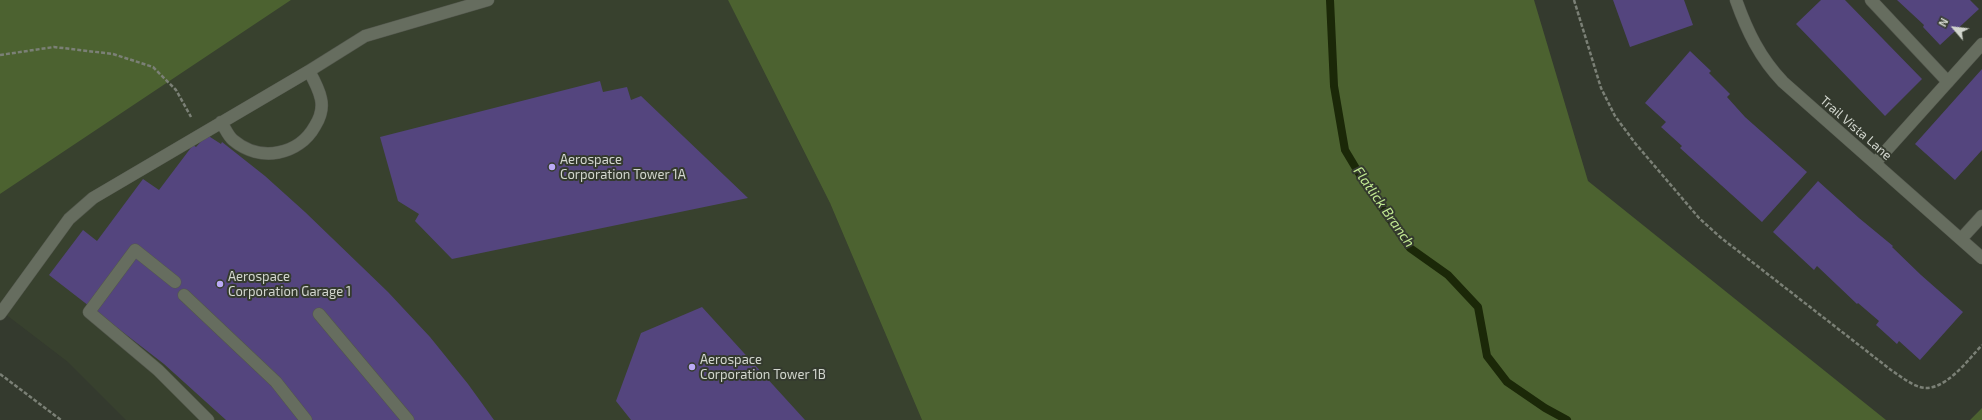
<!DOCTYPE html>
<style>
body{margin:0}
#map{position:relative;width:1982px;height:420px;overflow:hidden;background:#343a2e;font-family:"Exo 2",sans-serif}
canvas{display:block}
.north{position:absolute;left:1934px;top:8px;width:40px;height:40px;-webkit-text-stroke:3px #343a2e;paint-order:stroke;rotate:298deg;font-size:11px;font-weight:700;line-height:16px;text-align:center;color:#d2d6ce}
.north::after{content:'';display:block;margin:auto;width:14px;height:18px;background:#d2d6ce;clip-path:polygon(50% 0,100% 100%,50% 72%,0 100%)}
</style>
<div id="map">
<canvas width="1982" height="420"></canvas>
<div class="north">N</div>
</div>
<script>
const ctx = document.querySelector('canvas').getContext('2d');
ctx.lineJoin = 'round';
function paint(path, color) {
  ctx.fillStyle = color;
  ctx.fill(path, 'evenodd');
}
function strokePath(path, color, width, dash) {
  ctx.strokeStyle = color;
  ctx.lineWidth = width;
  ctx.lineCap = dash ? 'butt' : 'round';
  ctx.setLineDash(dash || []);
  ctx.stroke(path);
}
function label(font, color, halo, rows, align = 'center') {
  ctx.font = font + ' "Exo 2",sans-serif';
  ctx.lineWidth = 4;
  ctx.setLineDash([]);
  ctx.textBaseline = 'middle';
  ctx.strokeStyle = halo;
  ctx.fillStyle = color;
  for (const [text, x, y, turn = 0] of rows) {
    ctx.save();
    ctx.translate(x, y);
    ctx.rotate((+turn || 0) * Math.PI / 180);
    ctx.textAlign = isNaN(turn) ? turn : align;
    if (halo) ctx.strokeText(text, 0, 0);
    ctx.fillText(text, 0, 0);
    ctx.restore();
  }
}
paint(new Path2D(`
 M291 0H728L830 203 922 420H126L68 362 0 310V194Z`), '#38412e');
paint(new Path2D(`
 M0 0H291L0 194Z
 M728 0H1534L1588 181 1886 420H922L830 203Z
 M1982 408V420H1970Z`), '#4c6230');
strokePath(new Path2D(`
 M1330 0 1334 86 1345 150 1366 185 1410 248 1448 275 1478 307 1487 356 1507 382 1545 408 1567 420`), '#1b2808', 8);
paint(new Path2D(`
 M1613 0H1684L1693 25 1630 47Z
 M1821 0H1845L1922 79 1885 116 1796 24Z
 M1897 0H1970L1979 9 1940 45 1923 27 1924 25Z
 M1690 51 1711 71 1709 73 1730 94 1727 97 1745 117 1807 172 1762 222 1680 148 1682 146 1661 127 1666 122 1645 103Z
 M1982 69V150L1955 180 1915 144Z
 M600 81 603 92 627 87 631 100 641 96 748 198 452 259 415 221 419 214 398 201 380 137Z
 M207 135 221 144 222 142 265 176 305 212 388 292 430 337 468 384 494 420H226L164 364 49 275 83 230 97 241 143 179 159 190 193 145 196 147Z
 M1818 181 1859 218 1893 246 1892 247 1921 275 1963 312 1920 360 1899 341 1897 344 1876 325 1879 321 1858 303 1857 304 1817 266 1814 270 1773 232Z
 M702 307 805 420H631L616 401 641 333Z`), '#54457e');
const minor = new Path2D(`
 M1736 0C1747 31 1760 58 1783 82L1982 258
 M1871 0 1948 82
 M221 122C225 128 228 136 233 140 260 163 299 155 315 126 320 118 323 108 321 99 319 89 314 80 309 71
 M1875 163 1982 44
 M1961 239 1982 216
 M175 282 135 250 89 312 158 370 208 420
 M184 295 276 382 306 420
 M0 314 69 219 93 198 309 71 365 36 488 0
 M319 314 408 420`);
strokePath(minor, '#53574d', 13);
strokePath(new Path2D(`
 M1574 0 1601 88 1615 116 1635 143 1699 218 1720 237 1891 370C1900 376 1910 384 1920 387 1943 394 1968 360 1982 345
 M0 55 54 47 113 54 153 67 176 90 191 117
 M0 374 61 420`), '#7b8076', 2.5, [4, 2]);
strokePath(minor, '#666d5f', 12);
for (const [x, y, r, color] of [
 [552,167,4,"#bbaaf6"],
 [220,284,4,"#bbaaf6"],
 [692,367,4,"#bbaaf6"]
]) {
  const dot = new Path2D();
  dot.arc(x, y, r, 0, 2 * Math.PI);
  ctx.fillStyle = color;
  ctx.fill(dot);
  strokePath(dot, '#343a2e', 1.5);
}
label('13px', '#d2d6ce', '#343a2e', [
 ["Trail Vista Lane",1856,128,41]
]);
label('13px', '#d2d6ce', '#343a2e', [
 ["Aerospace",560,160],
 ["Corporation Tower 1A",560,175],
 ["Aerospace",228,277],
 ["Corporation Garage 1",228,292],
 ["Aerospace",700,360],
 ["Corporation Tower 1B",700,375]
], 'left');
label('italic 14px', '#c3eb93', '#343a2e', [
 ["Flatlick Branch",1384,207,55]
]);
</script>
